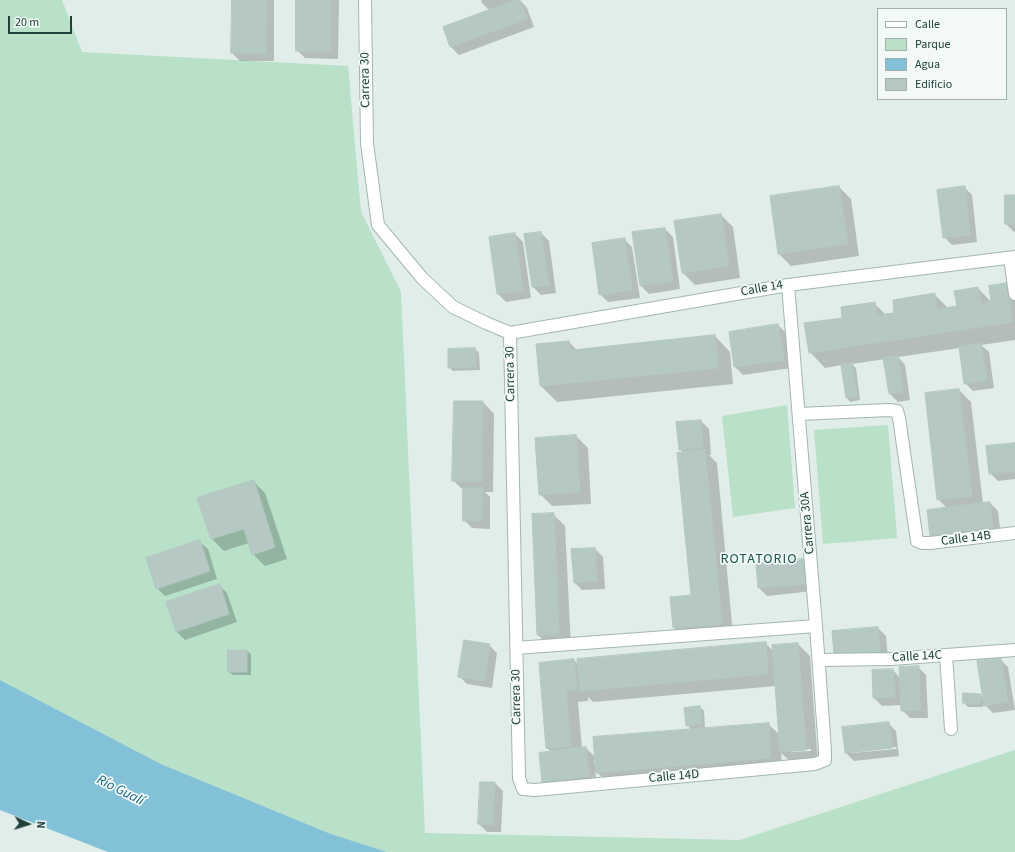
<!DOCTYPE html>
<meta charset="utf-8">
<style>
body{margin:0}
#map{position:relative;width:1015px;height:852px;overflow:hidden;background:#e1ede9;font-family:"Source Sans 3",sans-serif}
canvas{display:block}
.legend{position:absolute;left:877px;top:8px;width:130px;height:92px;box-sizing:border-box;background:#f2f9f7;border:1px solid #9eafac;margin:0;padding:5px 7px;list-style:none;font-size:12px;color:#1f403b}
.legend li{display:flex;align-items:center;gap:8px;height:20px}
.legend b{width:20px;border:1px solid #9eafac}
.north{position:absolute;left:8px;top:804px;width:40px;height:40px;-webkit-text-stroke:3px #f2f9f7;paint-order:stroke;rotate:94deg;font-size:11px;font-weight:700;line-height:16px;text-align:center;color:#1f403b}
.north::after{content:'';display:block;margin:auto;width:14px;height:18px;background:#1f403b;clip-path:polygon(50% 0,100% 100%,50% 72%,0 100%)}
.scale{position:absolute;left:8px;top:16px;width:64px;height:18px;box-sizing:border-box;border:2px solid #1f403b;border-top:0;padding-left:5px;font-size:12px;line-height:14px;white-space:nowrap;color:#1f403b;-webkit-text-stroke:3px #f2f9f7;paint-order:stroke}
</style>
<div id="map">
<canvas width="1015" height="852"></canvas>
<ul class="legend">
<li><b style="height:5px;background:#fff"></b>Calle</li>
<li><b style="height:11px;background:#b8e1c8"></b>Parque</li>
<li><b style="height:11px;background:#83c1d9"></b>Agua</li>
<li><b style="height:11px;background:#b6c8c3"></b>Edificio</li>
</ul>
<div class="north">N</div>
<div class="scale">20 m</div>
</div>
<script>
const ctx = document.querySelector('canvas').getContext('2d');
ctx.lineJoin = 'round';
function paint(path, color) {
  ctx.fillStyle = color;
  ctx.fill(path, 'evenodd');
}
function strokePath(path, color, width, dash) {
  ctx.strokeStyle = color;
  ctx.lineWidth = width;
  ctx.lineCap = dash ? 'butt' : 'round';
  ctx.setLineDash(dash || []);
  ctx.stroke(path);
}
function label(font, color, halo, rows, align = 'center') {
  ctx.font = font + ' "Source Sans 3",sans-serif';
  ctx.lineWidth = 3.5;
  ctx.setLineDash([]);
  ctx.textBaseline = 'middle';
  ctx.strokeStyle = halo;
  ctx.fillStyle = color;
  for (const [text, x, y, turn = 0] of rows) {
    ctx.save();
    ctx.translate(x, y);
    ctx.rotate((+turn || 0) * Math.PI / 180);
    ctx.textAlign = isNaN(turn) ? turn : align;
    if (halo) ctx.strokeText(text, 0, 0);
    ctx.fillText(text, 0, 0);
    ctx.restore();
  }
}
paint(new Path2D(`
 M0 0H62L82 52 348 66 361 212 401 292 425 833 740 840 1015 750V852H387L331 834 161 764 0 680Z
 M787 405 795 508 733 517 722 416Z
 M888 425 897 538 823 544 814 430Z`), '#b8e1c8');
paint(new Path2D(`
 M0 680 161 764 331 834 387 852H108L0 810Z`), '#83c1d9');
paint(new Path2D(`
 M233 0H274V61H240L232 53Z
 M297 0H339L338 59 305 58 297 50Z
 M481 0H520L527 8 534 27 459 55 451 47 490 11 482 3Z
 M839 187 851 199 859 256 791 266 779 254 771 197Z
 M964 187 972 195 977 242 952 245 944 237Z
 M1015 196V232H1014L1006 224Z
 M721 215 733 227 740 278 695 285 683 273Z
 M665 229 673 237 680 289 649 294 641 286Z
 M541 233 549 241 556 293 541 295 533 287Z
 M515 234 523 242 531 298 506 302 498 294Z
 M624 239 632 247 640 298 608 302 600 294Z
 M1007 284 1015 292V340L981 345 989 352 994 388 973 391 965 383 960 348 898 357 905 365 910 400 898 402 890 394 885 359 852 364 856 368 860 400 850 402 847 398 842 365 825 368 810 352 843 318 874 303 886 315 896 313 934 294 948 308 958 307 978 288 992 303Z
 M778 325 786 333 791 368 743 375 735 367 730 332Z
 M715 336 730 352 733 384 557 402 541 386 537 345 569 342 577 350Z
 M475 349 479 353 480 370 453 371 449 367Z
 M959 390 971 402 983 504 990 503 998 511 1001 536 939 544 931 536 947 508 938 499Z
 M483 402 494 414 493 492H485L490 497V529L472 528 464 520V491L453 480Z
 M701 421 709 429 711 455H709L717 463 733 635 686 640 674 628 692 596 683 453 680 449Z
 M576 436 588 448 591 504 552 506 540 494Z
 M1015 444V479L998 481 990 473Z
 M253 481 265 493 287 559 265 566 253 554 249 543 224 551 212 539 199 499Z
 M553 514 565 526 571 646 550 647 538 635Z
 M200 542 208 549 217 579 165 596 157 588Z
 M595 549 603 557 605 589 582 590 575 583Z
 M803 560 810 568 813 591 767 596 759 588 757 565Z
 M219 585 227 593 237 622 185 640 177 632Z
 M878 628 886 636 888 658 835 654Z
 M765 643 773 651 798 644 810 656 818 762 793 764 781 753 783 770 609 784 595 770 597 784 551 790 543 782 552 753 547 748 540 663 574 660 579 666ZM776 686 780 735 768 724 705 729 704 711 700 707 687 725 692 730 596 763H594V756L586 748 582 749 578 702 588 701V697L593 702ZM811 749V751L790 752V750Z
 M489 645 497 653 492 688 467 684 459 676Z
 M247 651 251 654V675H233L229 672Z
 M1000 659 1008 667 1015 710 993 713 984 704 983 707H968L964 703 980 695 984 699Z
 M918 667 926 675 928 718H910L902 710 901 705 882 706 874 698 893 670 900 678Z
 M888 723 896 731 899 756 854 761 846 753ZM896 747 897 749 851 753V751Z
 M495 783 503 791 501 832H487L479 824Z`), '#0003');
const building = new Path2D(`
 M232 0H267L266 54 231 53Z
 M296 0H331V51H296Z
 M516 0H520L527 19 450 47 443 27Z
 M839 186 848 244 778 254 770 196Z
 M965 186 970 235 943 238 937 190Z
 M1005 195H1015V224H1005Z
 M721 214 729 266 682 273 674 221Z
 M665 228 673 281 640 286 632 232Z
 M541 232 549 285 532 287 524 234Z
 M515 233 523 290 497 294 489 237Z
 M625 238 632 290 599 295 592 243Z
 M1007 283 1013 322 809 353 804 323 842 318 841 307 875 302 877 315 894 313 893 300 935 293 937 309 957 306 954 291 978 287 981 304 991 302 989 286Z
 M778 324 784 360 734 367 729 332Z
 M715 335 718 368 540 386 536 344 569 341 570 350Z
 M981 343 987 380 964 384 959 347Z
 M475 348 476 367 448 368V349Z
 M898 356 903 392 889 394 883 358Z
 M852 363 857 397 846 398 841 365Z
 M959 389 972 496 937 500 925 393Z
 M454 401H483L482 481H452Z
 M701 420 703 447 679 450 676 422Z
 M576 435 580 492 539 495 535 438Z
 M1015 443V471L989 474 986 446Z
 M705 450 722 624 673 628 670 597 691 595 677 453Z
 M254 480 275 547 252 555 244 529 211 539 197 498Z
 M463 488H483L482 521H463Z
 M990 502 993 528 930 536 927 510Z
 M554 513 559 634 537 635 532 514Z
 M200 540 210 571 156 589 146 558Z
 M595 548 597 581 574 583 571 549Z
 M803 559 805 584 758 588 756 564Z
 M220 584 229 614 176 632 166 602Z
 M878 627 880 651 834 655 832 631Z
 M464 640 490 644 484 681 458 677Z
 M766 642 768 674 580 691 577 659Z
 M798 643 806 750 780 752 772 645Z
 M228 650H247V672H228Z
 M1001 658 1008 702 984 706 977 661Z
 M574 659 577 690H566L571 746 546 748 539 663Z
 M919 666 920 710 901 711 899 667Z
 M893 669 895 697 873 698 872 670Z
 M963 693 981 694 980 704 963 703Z
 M700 706 702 724 686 726 684 708Z
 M889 722 892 748 845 753 842 727Z
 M769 723 771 758 596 773 593 737Z
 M586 747 589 776 542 782 539 753Z
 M480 782H495L493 825 478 824Z`);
paint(building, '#b6c8c3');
strokePath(building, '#b3c8c2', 1);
const street = new Path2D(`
 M365 0 367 143 378 225 422 278 453 307 486 323 510 333
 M1010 258 1015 294
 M510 333 519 778 523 789 535 790 815 764 825 760V750L816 626 788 285
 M510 333 788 285 1015 257
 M799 414 889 410 897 411 899 418 917 541 922 543H930L1015 533
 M516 648 816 626
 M946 655 951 729
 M819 660 891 659 1015 650`);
strokePath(street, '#a3b6b1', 14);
strokePath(street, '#fff', 12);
label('13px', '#1f403b', '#f2f9f7', [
 ["Carrera 30",366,80,-91],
 ["Calle 14",762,289,-10],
 ["Carrera 30",511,374,-91],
 ["Carrera 30A",808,523,-95],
 ["Calle 14B",966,539,-7],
 ["Calle 14C",917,657,-3],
 ["Carrera 30",517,697,-91],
 ["Calle 14D",674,777,-5]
]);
ctx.letterSpacing = '1px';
label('14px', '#19554d', '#f2f9f7', [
 ["ROTATORIO",759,560]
]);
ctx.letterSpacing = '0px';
label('italic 14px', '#126283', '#f2f9f7', [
 ["Río Gualí",120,791,27]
]);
</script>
